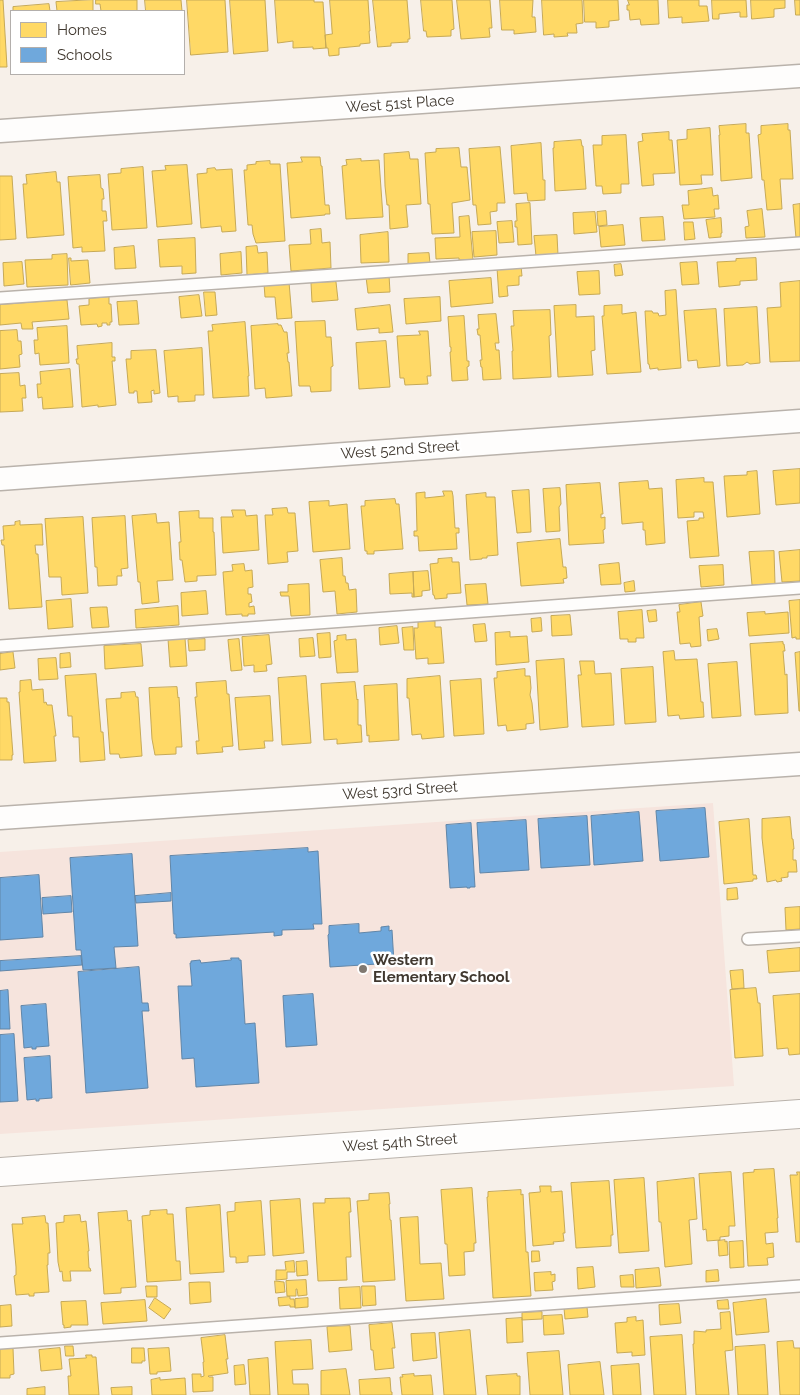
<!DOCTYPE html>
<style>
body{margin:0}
#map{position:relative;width:800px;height:1395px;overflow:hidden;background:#f7f0e9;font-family:Raleway,sans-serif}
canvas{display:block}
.legend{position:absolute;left:10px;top:10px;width:175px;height:65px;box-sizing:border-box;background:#fff;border:1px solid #b3afac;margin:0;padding:6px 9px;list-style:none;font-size:15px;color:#40382f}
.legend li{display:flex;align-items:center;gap:10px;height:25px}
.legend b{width:25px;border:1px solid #b3afac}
</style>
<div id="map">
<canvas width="800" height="1395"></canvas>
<ul class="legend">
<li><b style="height:14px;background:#ffd966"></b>Homes</li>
<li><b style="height:14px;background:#6fa8dc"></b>Schools</li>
</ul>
</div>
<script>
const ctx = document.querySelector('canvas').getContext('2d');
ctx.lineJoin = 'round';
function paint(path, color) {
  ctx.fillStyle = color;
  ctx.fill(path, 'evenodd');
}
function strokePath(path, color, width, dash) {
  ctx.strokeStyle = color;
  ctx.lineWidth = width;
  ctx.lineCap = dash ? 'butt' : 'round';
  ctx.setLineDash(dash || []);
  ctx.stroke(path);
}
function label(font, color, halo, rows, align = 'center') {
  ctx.font = font + ' Raleway,sans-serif';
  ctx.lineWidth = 5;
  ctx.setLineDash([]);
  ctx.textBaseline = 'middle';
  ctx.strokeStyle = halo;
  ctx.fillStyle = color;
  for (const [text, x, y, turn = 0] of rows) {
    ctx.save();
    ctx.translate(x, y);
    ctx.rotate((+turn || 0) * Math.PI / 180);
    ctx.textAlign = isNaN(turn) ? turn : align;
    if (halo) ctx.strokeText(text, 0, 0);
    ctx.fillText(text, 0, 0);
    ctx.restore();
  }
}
paint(new Path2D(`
 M713 803 734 1086 0 1134V852Z`), '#f6e4dd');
const homes = new Path2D(`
 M0 0H3L7 67H0Z
 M93 0V11H57L56 2Z
 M96 0H137V11H101L100 4H96Z
 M145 0H181L182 11H146Z
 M187 0H225L228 52 191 55Z
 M230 0H265L268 51 234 54Z
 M275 0H314V2H323L326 48 313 49V47L293 48V41L278 43Z
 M330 0H368L370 31H369L370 43 360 44V46L339 48V55L329 56 328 48H326L325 35 332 34Z
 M373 0H407L410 39H408V42L391 43V46L378 47Z
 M421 0H452L454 29 451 30V36L427 37 426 31H424Z
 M457 0H490L492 28H489L490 37 461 39 460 30Z
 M500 0H533L532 17H535L536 32 514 34V30H502Z
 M542 0H582L583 23 576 24 577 33H567L568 36 554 37V34L544 35Z
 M584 0H618L619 20 609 21V27L596 28V22H585Z
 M628 0H658L659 24 641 25 640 19 630 20 629 10H627V5H629Z
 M668 0H699V6H707L709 21 682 23V17L669 18Z
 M712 0H746L747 17H740V12L719 14V19H713Z
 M751 0H785V8L774 9V17L752 19Z
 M795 0H800V15H796Z
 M49 4 50 11H13V7Z
 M746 124V133H749L752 178 721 181 719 135H720L719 126Z
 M788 124V130H790L793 179H780L782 209 767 210 764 180H762L758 135 761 134V126Z
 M710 128 713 175H701L702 184 680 185 677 140 687 139V130Z
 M669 132V140H672L675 173 653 174 654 185 642 186 638 142 643 141 642 134Z
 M626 135 629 184H621V193L603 194 602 186H596L593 145H602V136Z
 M581 140 582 146H583L586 189 555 191 553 148H554V142Z
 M541 143 543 180H545V200L528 201 527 193 514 194 511 146Z
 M500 147 505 203H497V211L490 212 491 224 478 225 476 205H473L469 149Z
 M459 148 461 167H467L470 200 452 203 454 233 432 234 430 204H428L425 153 436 152V149Z
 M409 152 410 159H418L421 204 406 205 408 227 390 229 389 205H387L385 186 384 154Z
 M301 157H320L321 166H322L325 205H329L330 214H325V215L291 218 287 163 302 162Z
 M361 159V161L379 160 383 217 346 219 342 166 347 165 346 160Z
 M270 161V164H280L285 241 256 243 253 234 252 225H248L244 170H247V165L256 164V162Z
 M187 165 192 224 157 227 152 171 166 170 165 166Z
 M143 167 147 228 112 230 108 174 121 173V169Z
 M215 168 216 170 232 169 236 231 222 232 221 226 201 228 197 174 207 173V169Z
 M56 172 57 182H60L64 235 27 238 23 184H27L26 175Z
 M100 175 101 188 103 189 104 199H102V211H106L107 221H103L105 251 82 252V247L73 248 68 177Z
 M0 176H12L16 239 0 240Z
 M712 188 713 196 718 195 719 209H714L715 217 684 219 682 205H689L688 191Z
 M530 203 532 244 518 245 517 227H515V221H517L516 204Z
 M800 204V238H796L793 205Z
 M762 209 765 237 746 238 745 227 749 226 747 211Z
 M606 211 607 225 598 226 597 212Z
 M595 212 597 232 574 234 573 213Z
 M469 216 473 260H459V258L436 259 435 238 460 237 459 217Z
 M663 217 665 240 642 241 640 218Z
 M721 218 722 233H721V237L709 238 706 220Z
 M512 221 514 242 499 243 497 222Z
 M684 222H693L695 239 685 240Z
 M623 225 625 245 601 247 599 227Z
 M321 229 322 243 330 242 331 268 291 271 289 245 311 244 310 230Z
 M496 231 497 255 474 257 472 232Z
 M388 232 389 262 361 263 360 235Z
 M557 235 558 255 536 256 534 236Z
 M195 238 196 273 182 274V266L160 267 158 240Z
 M134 246 136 268 115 269 114 248Z
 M257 246 258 253 267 252 268 273 247 275 246 247Z
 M241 252 242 273 221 275 220 254Z
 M429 253 430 263 408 264V254Z
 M67 254 68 285 27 287 25 260 52 259V255Z
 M69 258H71V261L88 260 90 283 71 285Z
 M756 258 757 280 740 281V285L719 287 717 262 736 261V259Z
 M22 262 24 284 4 286 3 263Z
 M697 262 699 284 682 285 680 263Z
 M621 264 623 275 615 276 614 265Z
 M521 266 522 276H519V285L507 286 508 296 499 297 497 268Z
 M599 271 600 294 579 295 577 272Z
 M389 275 390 292 368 293 366 277Z
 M491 278 493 303 451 307 449 281Z
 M800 281V361L770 362 767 308 781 307 780 283Z
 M289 282 292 318 277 319 275 297H265L264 284Z
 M336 282 338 300 312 302 311 283Z
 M676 290 681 368 658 370V368L650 369 649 364H648L645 311H652L653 313H658L659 316 666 315 665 291Z
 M204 292H215L217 315 206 316Z
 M199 295 202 316 181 318 179 297Z
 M109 297V304H111L112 322H110V325H107V323H102V326L98 327 97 324 81 325 79 306 89 305V299Z
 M440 297 441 321 406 324 404 299Z
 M58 300H67L69 319 32 322 33 329H22L21 323 0 325V305Z
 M137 301 139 324 119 325 117 302Z
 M390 305 393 332 379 333V328L357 330 355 309Z
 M576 305V317L594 316 595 350 591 351 593 375 558 377 554 306Z
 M622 305V314L636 312 641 372 607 374 602 316H604V306Z
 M757 307 760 363 750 364 747 362 743 365 727 366 724 309Z
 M716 309 720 366 698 368 697 360 688 361 684 311Z
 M550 310 551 335 549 336 551 377 513 379 512 351H513L511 326H514L513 311Z
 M496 314 499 343H495L496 350H499L501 379 483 380 482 367H481L480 360H482L480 335H478L477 329H479L478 315Z
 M464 316 467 361H469V366L467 367 468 380 452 381 450 352H451V347H450L448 317Z
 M325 321 326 337H331L333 366 331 367V391L311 392 310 386H299L295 322Z
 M245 322 249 376H248L249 396 213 398 208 331H213L212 325Z
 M278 324V325H281L284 332H287L289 353H287L288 362H289L292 396 266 398 265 388 255 389 251 326Z
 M67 326 69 363 40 365 39 353 35 354 34 340H38L37 328Z
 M17 330 18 341H21L22 354 19 355 20 367 0 369V331Z
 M419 331H428L431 376H427L428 384 405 385 404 378H400L397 336 420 335Z
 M386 341 390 387 359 389 356 343Z
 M112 343V357H115V361H112L116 405 98 407V405L82 407 79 364H77L76 359H78L77 346Z
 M202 348 204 395H195V401L178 402V396L168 397 164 351Z
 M156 350 160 393 154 394V390L151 391 152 402 138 403 137 391H134V393H129L126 359H131V351Z
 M70 369 73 407 43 409 42 397 38 398 37 384H41L40 372Z
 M19 373 20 386 25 385 26 398H22L23 411 0 412V374Z
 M800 469V503L776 505 773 471Z
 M757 471 760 514 727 517 724 476 747 475V472Z
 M704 478V482H713L719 556 690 558 687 521 699 520V518H704L703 512H694V517L678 518 676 480Z
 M648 481 649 489 662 488 665 543 646 545 645 530H643V522L622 524 619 483Z
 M600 483 603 514H601V518L605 517V529L603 530 604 543 569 545 566 485Z
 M560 488 561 504 559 507 560 531 546 532 543 489Z
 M529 490 531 532 517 533 512 491Z
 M443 491H452L453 496 455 528H459V533H456L457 549 419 551 418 536H414V531H417L416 493 425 492V498L444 496Z
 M486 493V497H495L498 555 487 556V558H482V559L470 560 466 495Z
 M395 499 396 504H399L403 549 374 551V554H367V551H365L361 506H365V501Z
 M329 501V506L347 504 350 549 313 552 309 502Z
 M287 508 288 513H295L298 551 287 552 288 562 268 564 265 515H273L272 509Z
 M232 510H245L246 516 257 515 259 550 223 553 221 517H233Z
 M199 511V518H213V532H214L216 575 197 576V581L185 582 182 560H180L179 542H181L179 512Z
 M156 514 157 523 169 522 173 580 157 581 159 602 142 604 140 582H138L132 516Z
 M125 516 128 568 121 569 122 576H117V585L98 586 97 567H95L92 518Z
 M83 517 88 593 62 595 61 577H49L45 519Z
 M20 521V525L42 524 43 545H35L36 554H38L42 607 9 609 4 545H2L1 540H4L3 526 15 525V522Z
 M560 539 563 567H566L567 578 563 579 564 583 521 586 517 543Z
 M800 550V581L782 582 779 552Z
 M774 551 775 584 752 585 749 552Z
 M342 558 343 576H345L346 583H348L349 590 356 589 357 612 337 614 335 591 323 592 320 560Z
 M452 558V562H459L461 593 447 594V598L435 599 434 595H433L430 564 438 563V559Z
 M619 563 621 584 601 585 599 565Z
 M244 564 245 571 252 570 253 587 248 588V594H251L252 602 249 603V607L254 606 255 614H248V616H242V614L226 615 223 572 233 571 232 565Z
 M723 565 724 585 701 587 699 566Z
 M428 571 430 590 422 591V596L414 597 413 572Z
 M413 572 414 597H412V593L390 594 389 574Z
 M634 581 635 591 625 592 624 583Z
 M309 584 310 615 291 616 289 596H281L280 592H288V585Z
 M486 584 488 604 467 605 465 585Z
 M206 591 208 614 182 616 181 593Z
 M71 599 73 627 48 629 46 601Z
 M800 600V639H796V637L792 638 789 601Z
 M701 602 703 616 699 617 701 646 691 647 690 643 680 644 677 612H680L679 605Z
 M178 606 179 625 136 628 135 610Z
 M102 607H107L109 627 92 628 90 608Z
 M642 610 644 638H636V642H628V639H620L618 612Z
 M656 610 657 621 649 622 647 611Z
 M765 612V614L788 612 789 633 749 636 747 613Z
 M570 615 572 635 552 636 551 616Z
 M541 618 542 631 532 632 531 619Z
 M429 621H435V627H441L444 663 428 664V658L416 659 414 628H418V622Z
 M485 624 487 641 475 642 473 625Z
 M397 626 399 643 380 645 379 628Z
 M413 627 414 650H404L402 628Z
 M717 629 719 639 708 641 707 630Z
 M510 632V637L527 636 529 662 496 665 495 633Z
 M330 633 331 657 319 658 317 634Z
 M269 635 272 664 266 665 267 671 254 672V665L244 666 242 637Z
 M346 635V640L356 639 358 672 337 673 334 641 337 640V636Z
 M185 638 187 666 170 667 168 639Z
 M313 638 315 656 300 657 299 639Z
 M205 639V650L189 651 188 640Z
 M239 639 242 670 231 671 228 640Z
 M783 642V644H784L785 651H783L785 675 787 674 788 713 755 715 750 644Z
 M141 644 143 666 105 669 104 646Z
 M674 651 675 660 697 659 701 702H703L704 717 680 719 679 715 668 716 663 652Z
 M13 652 15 668 0 670V654Z
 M800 652V711H799L795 653Z
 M70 653 71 667 60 668V654Z
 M56 658 58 679 39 680 38 659Z
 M564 659 568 727 540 730 536 661Z
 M580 661H594L595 674 611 673 614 725 582 727 578 675H581Z
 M737 662 741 716 712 718 708 664Z
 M653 667 656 722 625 724 621 669Z
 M525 669V676H530L531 688 530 695 532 703 534 723 526 724V729L507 731 506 725 498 726 494 678H497V672Z
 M96 674 101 732H103L105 760 80 762 79 737H73L72 716H68L65 676Z
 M306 676 311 743 282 745 278 678Z
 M440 676 444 737 422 739 421 734 412 735 409 698H407V679Z
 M481 679 484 734 454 736 450 681Z
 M31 680 32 690 43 689 44 703 46 702 47 705H52L56 736H54L56 761 24 763 19 692H20V681Z
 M226 681 227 694H229L233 746 222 747 223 752 197 754 196 741H199L195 697H197L196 683Z
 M355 682 357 700 358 699V725H361L362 742 337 744V739L324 740 321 684Z
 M397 684 399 740 369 742V735L367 736 364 686Z
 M177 687 178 698 179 697 182 747H176V754L155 755 152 739 149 688Z
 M135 692 136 697H138L142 756 120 758 119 754H110L106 699 121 698V693Z
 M270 696 273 741H264L265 748 239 750 235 698Z
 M0 698H7V702H9L13 755H12V760H0Z
 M790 817 792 839H793L794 849H793V860H796L797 872H788V877L781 878 782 881 777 882 776 880 767 882 762 838V819Z
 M749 819 753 875H756L757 879H753V881L724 884 719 822Z
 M737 888 738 899 727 900V889Z
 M800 907V929L786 930 785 908Z
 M800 948V971L769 973 767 951Z
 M743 970 744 988 732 989 730 971Z
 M756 988 758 1003H760L763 1056 735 1058 730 990Z
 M800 994V1054L789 1055 788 1048 777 1049 773 996Z
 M774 1169 778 1218H777L778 1232 765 1233 766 1244 773 1243 774 1257 767 1258 768 1265 748 1266 743 1173 754 1172V1170Z
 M731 1172 735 1226H729V1236L720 1237V1240L707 1241 706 1229 703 1230 699 1174Z
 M797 1172H800V1242H796L790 1175H797Z
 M644 1178 649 1251 619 1253 614 1180Z
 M694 1178 697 1219 689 1220 692 1264 665 1267 661 1222H659L657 1182Z
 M609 1181 613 1235H611V1246L576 1248 571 1183Z
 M540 1186H551V1192L562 1191 565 1233H563L564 1241 553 1242 554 1244 533 1246 529 1193 540 1192Z
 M472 1188 476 1243H474V1251L464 1252 465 1275 449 1276 447 1244H445L441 1190Z
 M521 1190V1195L523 1194 526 1252H528L531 1296 493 1298 487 1197H488V1192Z
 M389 1193 390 1204H389L390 1220H391L395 1280 363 1282 357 1201 369 1200V1194Z
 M346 1198H350L351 1212H349L351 1257H346L347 1280 318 1281 313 1203H325V1199Z
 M300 1199 304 1253 273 1256 270 1201Z
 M261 1201 265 1255 248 1256V1262L236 1263V1257H230L227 1212 235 1211V1203Z
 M220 1205 224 1272 190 1274 186 1208Z
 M167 1210V1214H173L176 1261H180L181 1280 147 1282 142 1216 150 1215V1211Z
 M127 1211 128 1221 131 1220 136 1287 121 1288V1293L104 1294 98 1213Z
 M80 1215 81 1222 86 1221 89 1251H88L89 1268H90L91 1271H70L71 1281H63L62 1271 60 1272 58 1262 56 1223 64 1222V1216Z
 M45 1216 46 1223H48L50 1253H48V1265H47L49 1292 34 1293V1296H29V1294L16 1295 14 1276 16 1275V1267L12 1224H23L22 1218Z
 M418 1217 420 1264 441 1263 444 1299 406 1301 400 1218Z
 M725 1240V1242L727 1241 728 1255 719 1256 718 1241Z
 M743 1241 744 1267 730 1268 729 1242Z
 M532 1251H539L540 1261 532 1262Z
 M294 1261 295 1272H287V1279L276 1280V1270H286L285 1262Z
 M307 1261 308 1275 297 1276 296 1262Z
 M593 1267 595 1287 578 1289 577 1268Z
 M659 1268 661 1286 636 1288 635 1270Z
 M718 1270 719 1281 706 1282V1271Z
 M551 1272V1275L555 1274V1281L552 1282 553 1290 535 1291 534 1273Z
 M633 1275 634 1287H621L620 1276Z
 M306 1280 307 1295 298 1296 297 1289H296V1296H287L286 1281Z
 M275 1281 284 1282 285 1292 276 1293Z
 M200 1282H210L211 1302 190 1304 189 1283Z
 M146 1286H157V1297H147Z
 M362 1286H375L376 1305 363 1306Z
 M360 1287 361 1308 340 1309 339 1288Z
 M290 1297V1299H294L295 1307H290V1305L279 1306 278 1298Z
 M155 1298 171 1309 164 1319 149 1308Z
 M308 1298V1307L295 1308V1299Z
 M766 1299 769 1332 736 1335 733 1303Z
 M145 1300 147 1321 103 1324 101 1303Z
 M728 1300 729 1309H718L717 1301Z
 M86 1301 88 1325H71V1327L64 1328V1325H63L61 1302Z
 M679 1304 681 1323 660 1325 659 1305Z
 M11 1305 12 1326 0 1327V1306Z
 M587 1307 588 1317 565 1319 564 1308Z
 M542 1312V1319L522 1320V1313Z
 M730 1312 733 1350 725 1351 729 1395H696L693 1344H694V1331L706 1332V1330L721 1329 720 1313Z
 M562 1315 564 1334 544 1335 543 1316Z
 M636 1317V1321L643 1320 645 1355 632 1356V1352L617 1353 615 1323 627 1322V1318Z
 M522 1318 523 1342 507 1343 506 1319Z
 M392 1323 395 1348H392L394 1368 375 1370 373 1350H371L369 1325Z
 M350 1326 352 1350 329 1352 327 1327Z
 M470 1330 476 1395H444L439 1333Z
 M435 1333 437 1358 413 1361 411 1334Z
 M225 1335 228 1359H226L228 1373 208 1376 209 1377H213V1391L193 1392 192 1374H201V1377L204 1376 203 1362H204L201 1338Z
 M682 1335 686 1395H654L650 1337Z
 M311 1340 313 1369 292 1370 293 1384H308L309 1395H278L275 1342Z
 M793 1341 794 1348H800V1395H780L777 1342Z
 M765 1345 768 1395H738L735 1347Z
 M65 1346H73L74 1356H66Z
 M13 1348 14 1374 10 1375V1378H0V1349Z
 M60 1348 62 1369 41 1371 39 1350Z
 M132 1348H144L145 1361H142V1363H132Z
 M169 1348 171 1371 157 1372V1374H150L148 1349Z
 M559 1351 563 1395H530L527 1353Z
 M86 1355H92V1357H96L99 1395H69L68 1376H71L69 1359 86 1358Z
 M268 1358 270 1395H250L248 1360Z
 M600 1362 604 1395H570L568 1365Z
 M639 1364 641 1395H613L611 1366Z
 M244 1365 246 1384 235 1385 234 1366Z
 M346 1369 350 1395H321V1371Z
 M414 1374V1376L431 1375 433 1395H402L400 1377H403L402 1375Z
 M517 1374V1376H520V1395H488L486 1376Z
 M160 1378V1380L185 1378 186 1395H152L151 1380Z
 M390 1378 391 1392H392V1395H360L359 1380Z
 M45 1387V1395H27V1389Z
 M132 1387V1395H112L111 1388Z`);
paint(homes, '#ffd966');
strokePath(homes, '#c6a956', 1);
const schools = new Path2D(`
 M705 808 709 857 660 861 656 811Z
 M639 812 643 861 594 865 591 816Z
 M587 816 590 865 541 868 538 819Z
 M526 820 529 870 480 873 477 823Z
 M471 823 475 887H470V888H467V887L450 888 446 825Z
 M308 848V852L318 851 322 924H313L314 929 282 930V935L274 936V932L176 938V934H174L170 856Z
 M132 854 138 946 114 947 116 968 83 970 81 950H76L70 858Z
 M39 875 43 937 0 940V878Z
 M171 893V901L136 903 135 896Z
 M71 896 72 912 43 914 42 898Z
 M359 924V933L381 931V927L389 926V931L392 930 394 963 330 967 328 935 329 934V926Z
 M81 956 82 965 0 971V961Z
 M231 958H239V960H241L245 1024 255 1023 259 1083 196 1087 194 1058 182 1059 178 986H192L190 963H191V961L200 960 201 963 231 960Z
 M139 967 142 1003H148L149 1011H142L148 1088 86 1093 78 972Z
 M8 990 10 1029H0V991Z
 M313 994 317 1045 286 1047 283 996Z
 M46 1004 49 1046 36 1047V1049H32V1047L24 1048 21 1006Z
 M14 1034 18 1101 0 1102V1035Z
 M50 1056 52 1098 39 1099V1101H36V1099L27 1100 24 1058Z`);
paint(schools, '#6fa8dc');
strokePath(schools, '#6186a8', 1);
const lane = new Path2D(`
 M0 298 800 243
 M0 646 800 588
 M748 939 800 936
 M0 1343 800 1286`);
const street = new Path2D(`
 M0 131 800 76
 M0 479 800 421
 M0 818 800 764`);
const secondary = new Path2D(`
 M0 1172 800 1114`);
strokePath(lane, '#b9b2ab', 14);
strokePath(street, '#b9b2ab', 25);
strokePath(secondary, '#b9b2ab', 30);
strokePath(lane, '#fefdfc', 11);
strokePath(street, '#fefdfc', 22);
strokePath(secondary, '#fefdfc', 28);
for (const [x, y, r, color] of [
 [363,969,5,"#807870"]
]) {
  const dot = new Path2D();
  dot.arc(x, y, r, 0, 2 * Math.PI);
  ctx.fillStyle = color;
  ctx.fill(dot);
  strokePath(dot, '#fff', 2);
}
label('15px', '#40382f', '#fff', [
 ["West 51st Place",400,104,-4],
 ["West 52nd Street",400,450,-4],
 ["West 53rd Street",400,791,-4],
 ["West 54th Street",400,1143,-4]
]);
label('bold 15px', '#40382f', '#fff', [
 ["Western",373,960],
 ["Elementary School",373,977]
], 'left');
</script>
